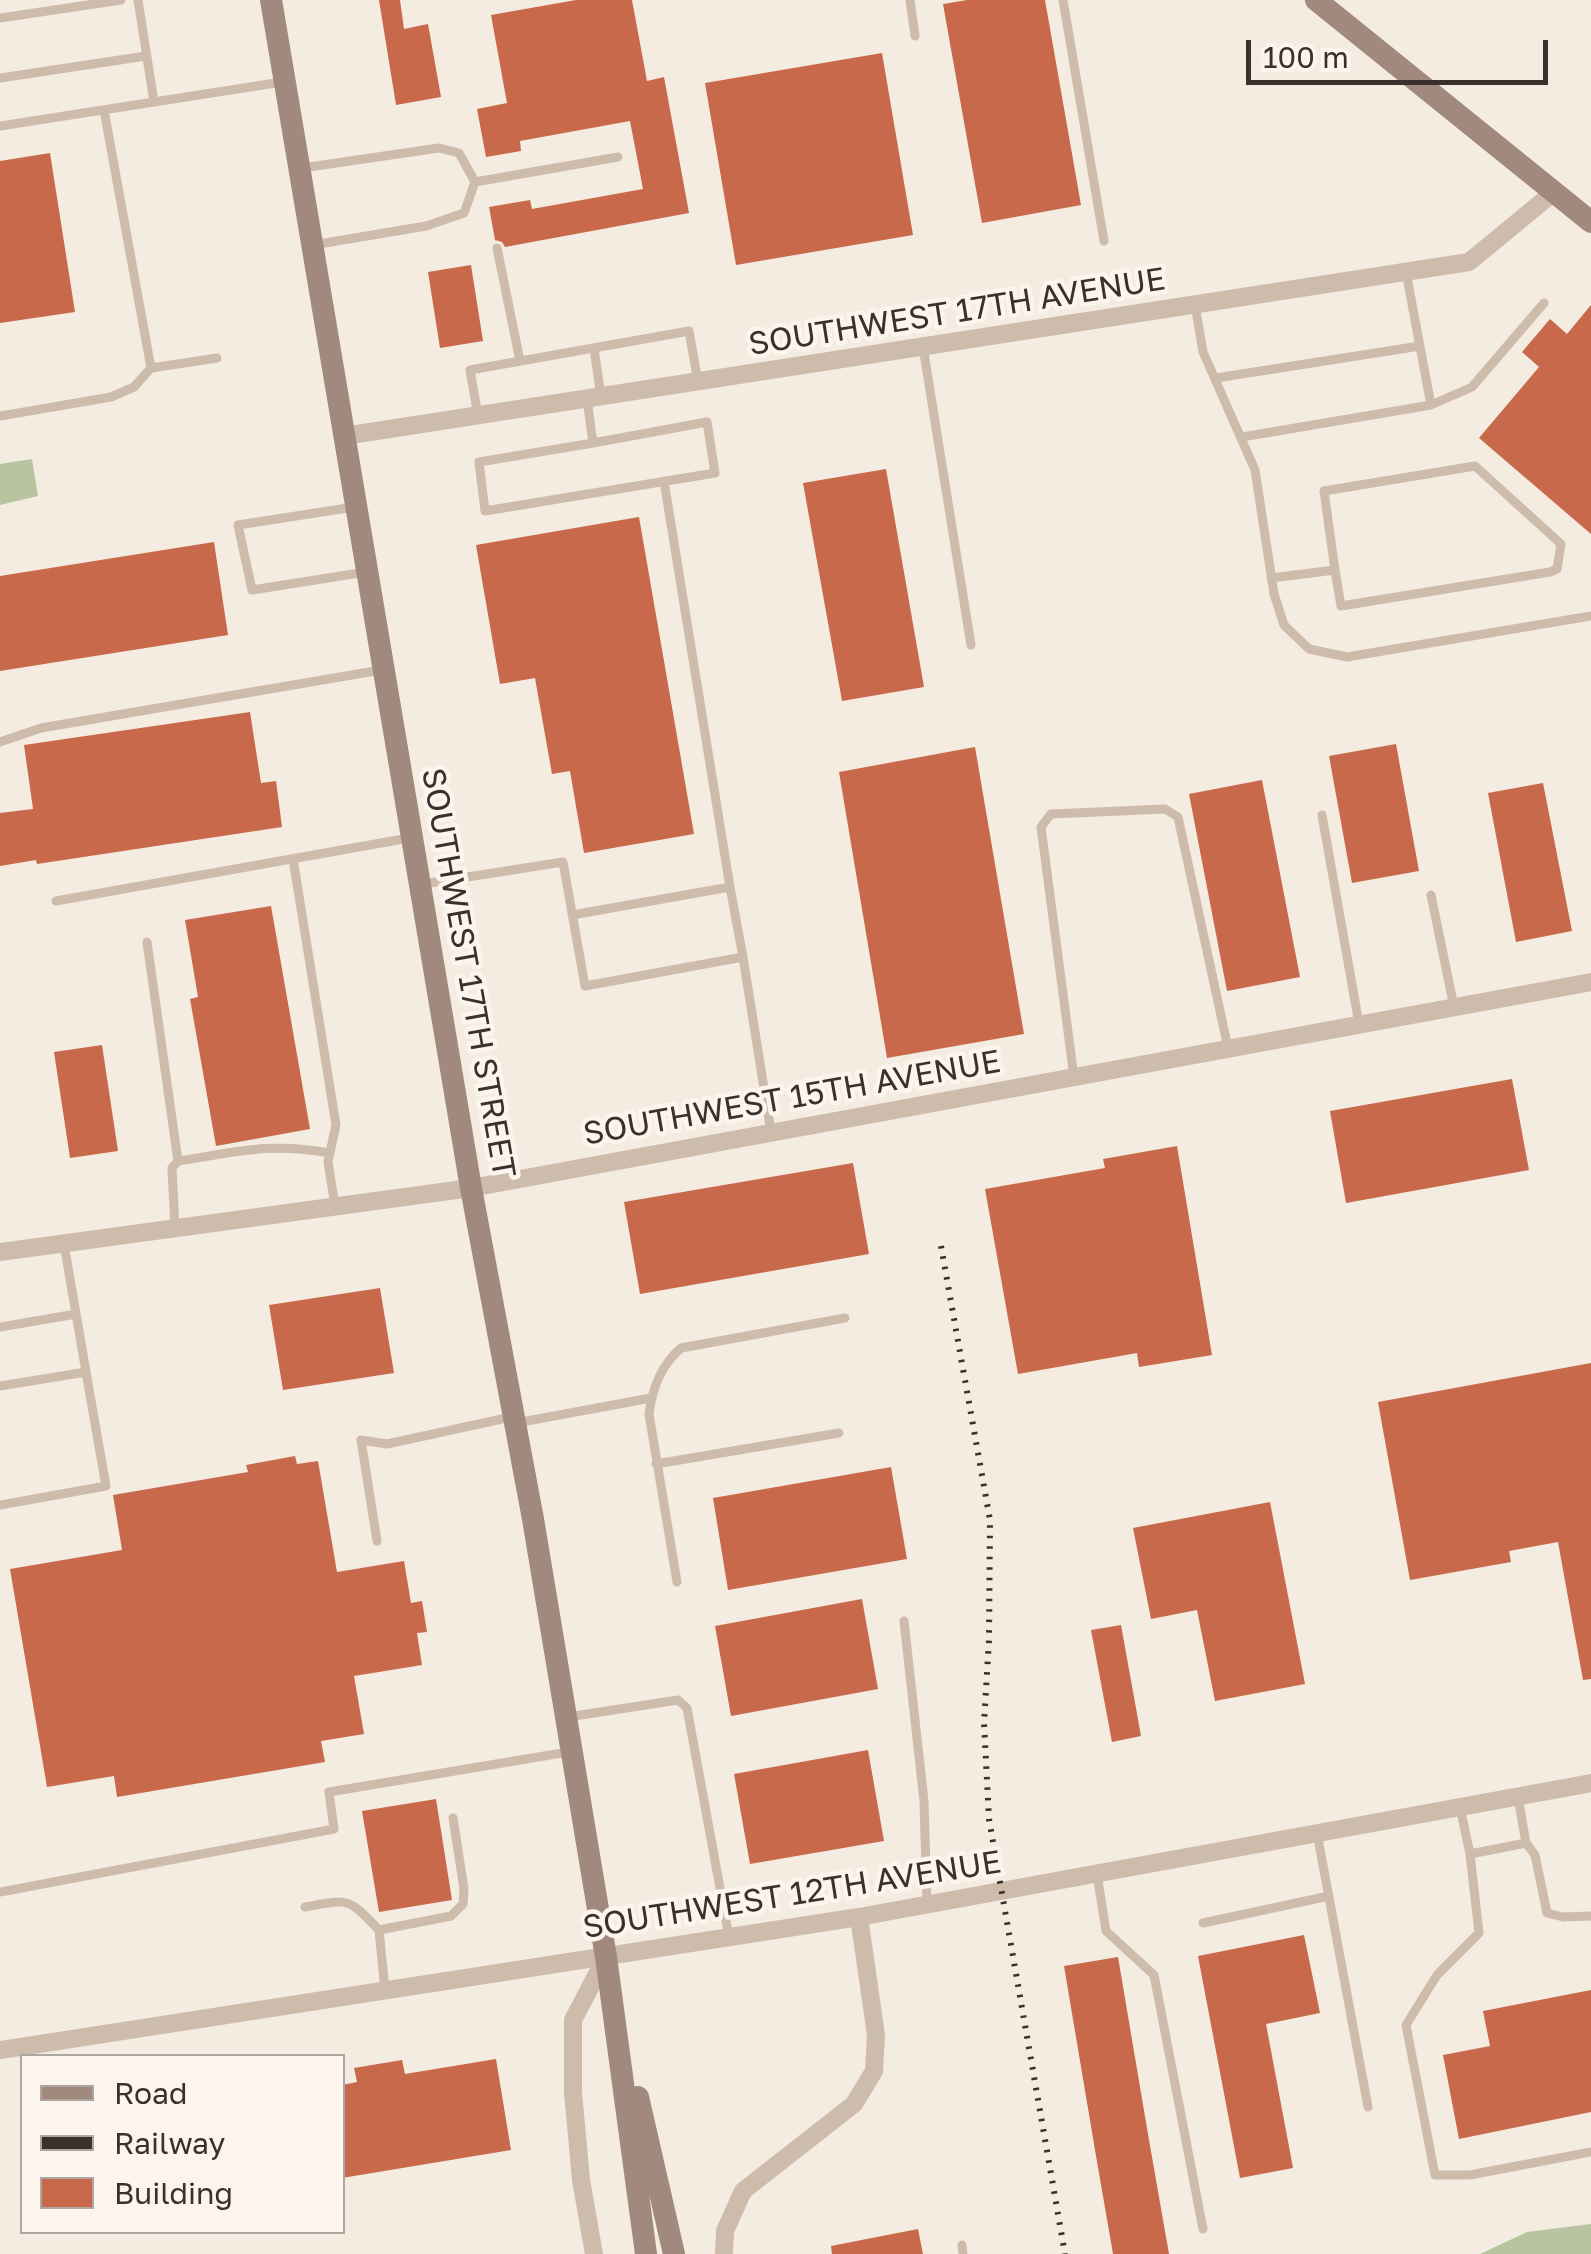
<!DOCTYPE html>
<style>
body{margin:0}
#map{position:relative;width:1591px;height:2254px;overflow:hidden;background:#f4ebe1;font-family:"Golos Text",sans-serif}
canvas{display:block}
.legend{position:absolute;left:20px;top:2054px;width:325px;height:180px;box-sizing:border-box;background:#fbf5ee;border:2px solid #aea6a0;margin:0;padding:12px 18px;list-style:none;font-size:30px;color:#3b302b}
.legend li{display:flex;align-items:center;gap:20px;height:50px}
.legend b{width:50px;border:2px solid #aea6a0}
.scale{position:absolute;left:1246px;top:40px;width:302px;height:45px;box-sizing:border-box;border:5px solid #3b302b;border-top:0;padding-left:12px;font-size:30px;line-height:35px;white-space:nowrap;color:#3b302b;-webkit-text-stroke:8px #fbf5ee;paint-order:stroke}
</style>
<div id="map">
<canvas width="1591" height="2254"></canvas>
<ul class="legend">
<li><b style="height:12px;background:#a18a7d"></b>Road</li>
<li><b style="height:12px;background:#3b302b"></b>Railway</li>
<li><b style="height:28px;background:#c8694b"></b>Building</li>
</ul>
<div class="scale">100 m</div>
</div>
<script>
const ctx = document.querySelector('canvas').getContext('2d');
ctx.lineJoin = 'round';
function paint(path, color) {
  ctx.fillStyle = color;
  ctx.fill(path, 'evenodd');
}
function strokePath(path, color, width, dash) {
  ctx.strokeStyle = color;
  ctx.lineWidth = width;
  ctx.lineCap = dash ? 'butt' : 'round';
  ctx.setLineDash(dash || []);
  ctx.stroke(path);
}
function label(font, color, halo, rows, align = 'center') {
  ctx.font = font + ' "Golos Text",sans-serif';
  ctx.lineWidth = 9;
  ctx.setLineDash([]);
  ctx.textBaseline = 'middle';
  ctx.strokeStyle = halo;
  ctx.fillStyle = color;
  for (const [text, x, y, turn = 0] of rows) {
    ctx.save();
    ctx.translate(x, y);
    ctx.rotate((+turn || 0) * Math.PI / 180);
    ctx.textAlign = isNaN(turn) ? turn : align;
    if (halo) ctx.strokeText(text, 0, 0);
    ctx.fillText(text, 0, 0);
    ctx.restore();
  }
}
paint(new Path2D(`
 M32 459 38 496 0 505V464Z
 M1591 2224V2254H1480L1527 2232Z`), '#b8c4a0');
paint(new Path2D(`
 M379 0H400L404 29 428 24 441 97 396 105Z
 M576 0H632L647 81 664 77 689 213 505 247 502 242 495 240 489 207 530 200 532 209 643 189 630 121 520 141 521 151 486 157 477 109 507 103 491 15Z
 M967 0H1045L1081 205 982 223 943 4Z
 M882 53 913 235 736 265 705 83Z
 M50 153 75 312 0 323V161Z
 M471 265 483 341 440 348 428 272Z
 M1591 305V534L1479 438 1539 367 1522 352 1550 319 1567 334Z
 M886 469 924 687 842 701 803 483Z
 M639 517 694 834 584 853 570 771 552 774 535 678 500 684 476 545Z
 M214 542 228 635 0 671V576Z
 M250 712 261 783 276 781 282 827 37 864 36 860 0 866V813L33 809 24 745Z
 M1396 744 1419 871 1352 883 1329 756Z
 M975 747 1024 1034 887 1058 839 772Z
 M1262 780 1300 977 1227 991 1189 794Z
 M1543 783 1572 931 1516 942 1488 793Z
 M271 906 310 1129 216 1146 190 999 198 997 185 920Z
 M102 1045 118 1151 70 1158 54 1052Z
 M1512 1079 1529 1170 1346 1203 1330 1111Z
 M1177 1146 1212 1355 1139 1367 1137 1353 1018 1374 985 1189 1105 1168 1103 1159Z
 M853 1163 869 1254 640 1294 624 1202Z
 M380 1288 394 1373 283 1390 269 1305Z
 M1591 1363V1679L1583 1680 1558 1542 1509 1551 1511 1562 1410 1580 1378 1402Z
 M295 1456 297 1464 318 1461 337 1572 404 1561 411 1603 422 1601 427 1632 417 1633 422 1665 354 1676 364 1734 321 1741 325 1762 117 1797 114 1776 47 1787 10 1569 122 1550 113 1495 248 1472 246 1465Z
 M891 1467 907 1559 728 1590 713 1498Z
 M1270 1502 1305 1684 1215 1701 1197 1610 1151 1619 1133 1528Z
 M862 1599 878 1689 731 1716 715 1626Z
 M1121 1625 1141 1736 1112 1742 1091 1630Z
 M868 1750 884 1841 750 1864 734 1774Z
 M436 1799 452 1900 379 1912 362 1811Z
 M1304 1935 1320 2013 1266 2024 1293 2168 1240 2178 1198 1956Z
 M1118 1957 1149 2140 1169 2254H1113L1095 2150 1064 1966Z
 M1591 1990V2112L1459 2139 1443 2055 1490 2046 1483 2011Z
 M496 2059 511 2150 342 2178V2085L357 2082 354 2068 402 2060 405 2074Z
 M918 2229 923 2254H832L831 2246Z`), '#c8694b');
strokePath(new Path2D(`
 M138 0 154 102
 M910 0 915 36
 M1063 0 1104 241
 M0 18 121 0
 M0 78 146 56
 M104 110 151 368 217 358
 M0 126 282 82
 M302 168 439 148 459 153 475 182 464 213 426 226 313 245
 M475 182 618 157
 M497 248 520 361
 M1195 305 1203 352 1255 470 1274 594 1284 625 1309 649 1347 657 1591 616
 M923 347 971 645
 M594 348 601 397
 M1216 378 1420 346
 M587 399 593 443 479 462 485 511 715 473 707 422 593 443
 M1431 405 1472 387 1544 303
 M0 416 111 397 134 387 151 368
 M478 416 470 370 689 331 698 382
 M1242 437 1431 405 1406 272
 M664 481 730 887
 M354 507 238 525 252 590 366 572
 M1271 578 1335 570 1341 606 1550 572 1557 569 1561 544 1475 466 1324 491 1335 570
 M0 742 41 728 381 670
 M1322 815 1359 1024
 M293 859 336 1125 328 1162 335 1206
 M423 884 563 862 585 986 743 957 730 887 572 915
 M1431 895 1454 1007
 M56 901 409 838
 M147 942 178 1161
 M743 957 771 1132
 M1074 1077 1041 827 1051 814 1165 809 1178 817 1228 1048
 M175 1229 172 1168 178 1161C237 1152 270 1142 330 1153
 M0 1327 76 1314
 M0 1386 86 1372 64 1244
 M516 1423 651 1398
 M656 1464 839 1433
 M0 1505 106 1486 86 1372
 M377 1541 361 1440 387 1444 511 1417
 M677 1582 649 1414C652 1389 662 1364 681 1348L845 1318
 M904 1621 924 1801 927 1905
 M568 1717 678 1700 687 1708 729 1937
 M1460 1807 1470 1854 1526 1843 1518 1797
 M1317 1833 1368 2107
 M1526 1843 1535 1855 1547 1913 1563 1917 1591 1916
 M1470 1854 1479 1933 1437 1975 1406 2025 1435 2175H1470L1591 2152
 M1097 1874 1106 1931 1154 1975 1203 2229
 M0 1892 334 1829 329 1792 568 1752
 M305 1907C350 1899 347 1897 379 1930
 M1203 1923 1329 1896
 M385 1990 379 1930 451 1916 463 1904 464 1889 453 1818
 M962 2245 963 2254`), '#cdbbac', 9);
strokePath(new Path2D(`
 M344 436 1469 262 1554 192
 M0 1252 471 1188 1591 982
 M0 2050 859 1917 1591 1783
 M594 2254 581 2180 573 2092V2020L606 1957
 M724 2254 725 2231 743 2191 854 2104 874 2071 876 2035 859 1917`), '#cdbbac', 18);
strokePath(new Path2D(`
 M271 0 471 1188 533 1519 606 1957 646 2254
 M1316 0 1591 222
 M638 2097 674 2254`), '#a18a7d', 22);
strokePath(new Path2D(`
 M941 1246 990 1520 989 1640 984 1723 989 1819 1065 2254`), '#3b302b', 6, [2.5, 8]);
label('32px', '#3b302b', '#fbf5ee', [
 ["SOUTHWEST 17TH AVENUE",957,312,-9],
 ["SOUTHWEST 17TH STREET",468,973,80],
 ["SOUTHWEST 15TH AVENUE",792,1098,-10],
 ["SOUTHWEST 12TH AVENUE",792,1895,-9]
]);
</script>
